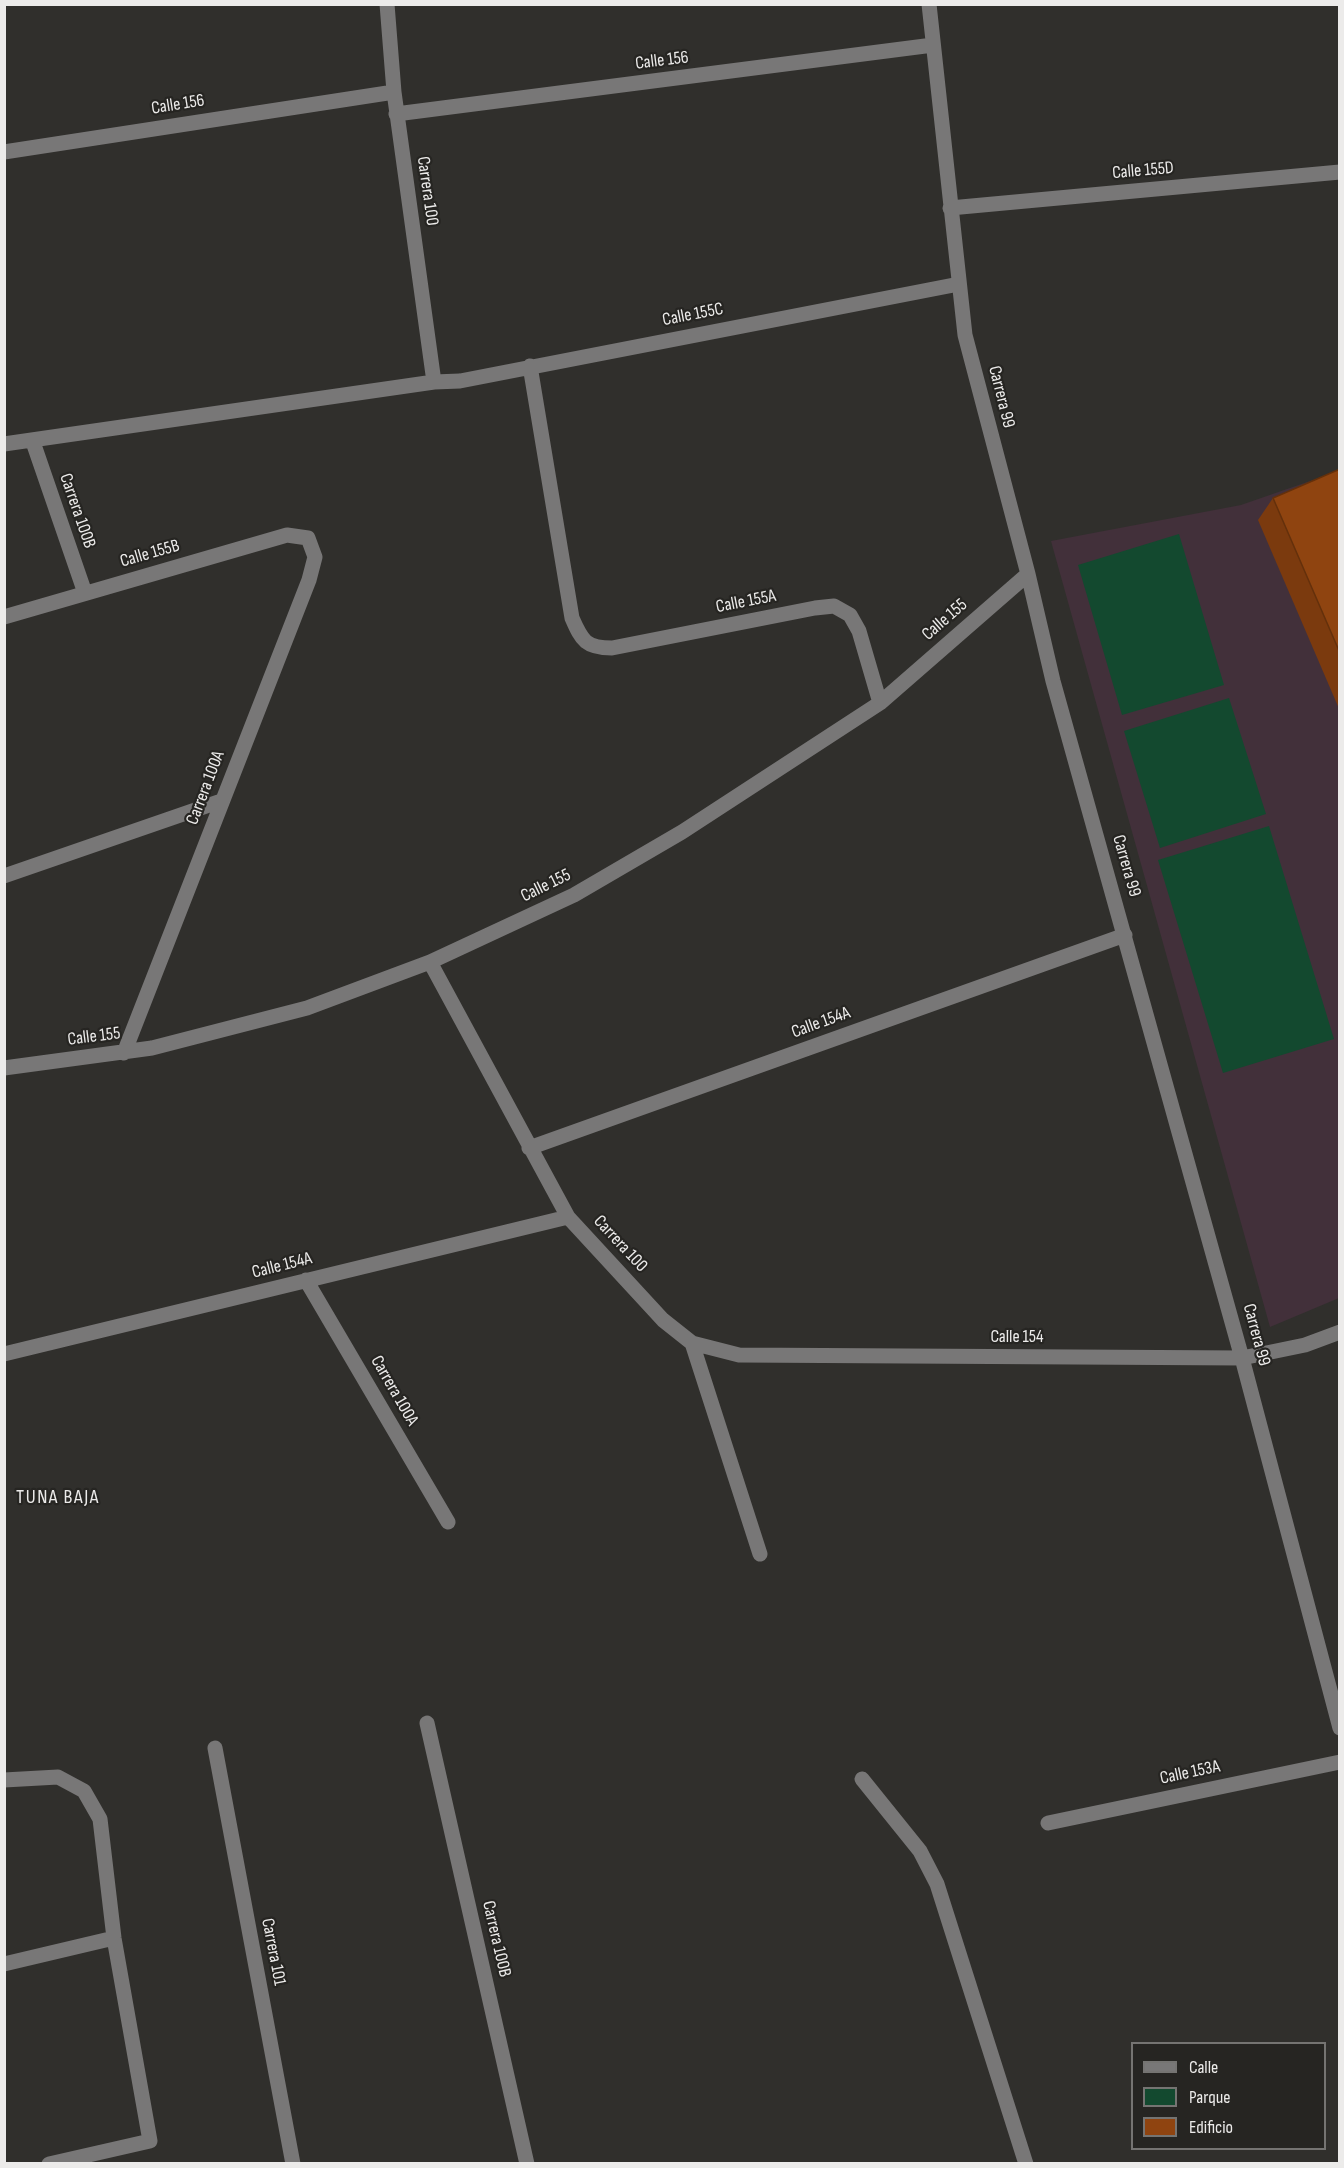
<!DOCTYPE html>
<style>
body{margin:0}
#map{position:relative;width:1344px;height:2168px;overflow:hidden;background:#302f2c;font-family:"Sofia Sans Condensed",sans-serif}
canvas{display:block}
.frame{position:absolute;inset:0;border:6px solid #ecebea;pointer-events:none}
.legend{position:absolute;left:1131px;top:2042px;width:195px;height:108px;box-sizing:border-box;background:#262522;border:2px solid #757472;margin:0;padding:8px 10px;list-style:none;font-size:18px;color:#ecebea}
.legend li{display:flex;align-items:center;gap:12px;height:30px}
.legend b{width:30px;border:2px solid #757472}
</style>
<div id="map">
<canvas width="1344" height="2168"></canvas>
<div class="frame"></div>
<ul class="legend">
<li><b style="height:8px;background:#787777"></b>Calle</li>
<li><b style="height:16px;background:#13492f"></b>Parque</li>
<li><b style="height:16px;background:#8f4410"></b>Edificio</li>
</ul>
</div>
<script>
const ctx = document.querySelector('canvas').getContext('2d');
ctx.lineJoin = 'round';
function paint(path, color) {
  ctx.fillStyle = color;
  ctx.fill(path, 'evenodd');
}
function strokePath(path, color, width, dash) {
  ctx.strokeStyle = color;
  ctx.lineWidth = width;
  ctx.lineCap = dash ? 'butt' : 'round';
  ctx.setLineDash(dash || []);
  ctx.stroke(path);
}
function label(font, color, halo, rows, align = 'center') {
  ctx.font = font + ' "Sofia Sans Condensed",sans-serif';
  ctx.lineWidth = 4.5;
  ctx.setLineDash([]);
  ctx.textBaseline = 'middle';
  ctx.strokeStyle = halo;
  ctx.fillStyle = color;
  for (const [text, x, y, turn = 0] of rows) {
    ctx.save();
    ctx.translate(x, y);
    ctx.rotate((+turn || 0) * Math.PI / 180);
    ctx.textAlign = isNaN(turn) ? turn : align;
    if (halo) ctx.strokeText(text, 0, 0);
    ctx.fillText(text, 0, 0);
    ctx.restore();
  }
}
paint(new Path2D(`
 M1339 471V1298L1270 1327 1051 541 1241 505Z`), '#42303a');
paint(new Path2D(`
 M1179 534 1224 685 1122 715 1078 565Z
 M1229 698 1266 814 1160 848 1124 731Z
 M1269 826 1334 1039 1223 1073 1158 860Z`), '#13492f');
strokePath(new Path2D(`
 M387 4 394 92 434 382
 M929 4 965 335 1028 574 1053 681 1242 1358 1340 1728
 M396 114 933 45
 M4 152 394 92
 M950 208 1340 172
 M530 366 572 618C582 641 586 648 612 648L815 608 834 606 850 615 859 631 880 703
 M33 442 85 593
 M4 444 434 382 460 381 959 284
 M4 617 287 535 308 538 315 557 309 580 124 1053
 M4 876 221 801
 M430 962 568 1217 663 1320 692 1343 760 1554
 M4 1068 152 1048 307 1008 430 962 574 895 682 832 880 703 1028 574
 M529 1148 1125 935
 M306 1280 448 1522
 M692 1343 739 1355 1242 1358 1305 1345 1340 1332
 M4 1354 568 1217
 M427 1723 527 2164
 M215 1748 293 2164
 M862 1779 920 1851 937 1884 1026 2164
 M4 1780 58 1777 84 1791 100 1819 114 1938 150 2141 49 2164
 M1048 1823 1340 1762
 M4 1964 114 1938`), '#787777', 15);
paint(new Path2D(`
 M1340 469V711L1258 520 1273 498Z`), '#7b3a0e');
const building = new Path2D(`
 M1340 469V653L1273 498Z`);
paint(building, '#8f4410');
strokePath(building, '#64300b', 1.5);
label('18px', '#ecebea', '#262522', [
 ["Calle 156",662,61,-7],
 ["Calle 156",178,105,-9],
 ["Calle 155D",1143,171,-5],
 ["Carrera 100",427,191,82],
 ["Calle 155C",693,315,-11],
 ["Carrera 99",1001,397,76],
 ["Carrera 100B",77,511,71],
 ["Calle 155B",150,554,-16],
 ["Calle 155A",746,602,-11],
 ["Calle 155",945,620,-41],
 ["Carrera 100A",206,788,-69],
 ["Carrera 99",1126,866,74],
 ["Calle 155",546,886,-26],
 ["Calle 154A",821,1023,-20],
 ["Calle 155",94,1037,-7],
 ["Carrera 100",620,1244,47],
 ["Calle 154A",282,1266,-14],
 ["Carrera 99",1256,1335,75],
 ["Calle 154",1017,1337],
 ["Carrera 100A",394,1391,60],
 ["Calle 153A",1190,1773,-12],
 ["Carrera 100B",496,1939,77],
 ["Carrera 101",273,1952,79]
]);
ctx.letterSpacing = '1.5px';
label('20px', '#ecebea', '#262522', [
 ["TUNA BAJA",58,1498]
]);
ctx.letterSpacing = '0px';
</script>
